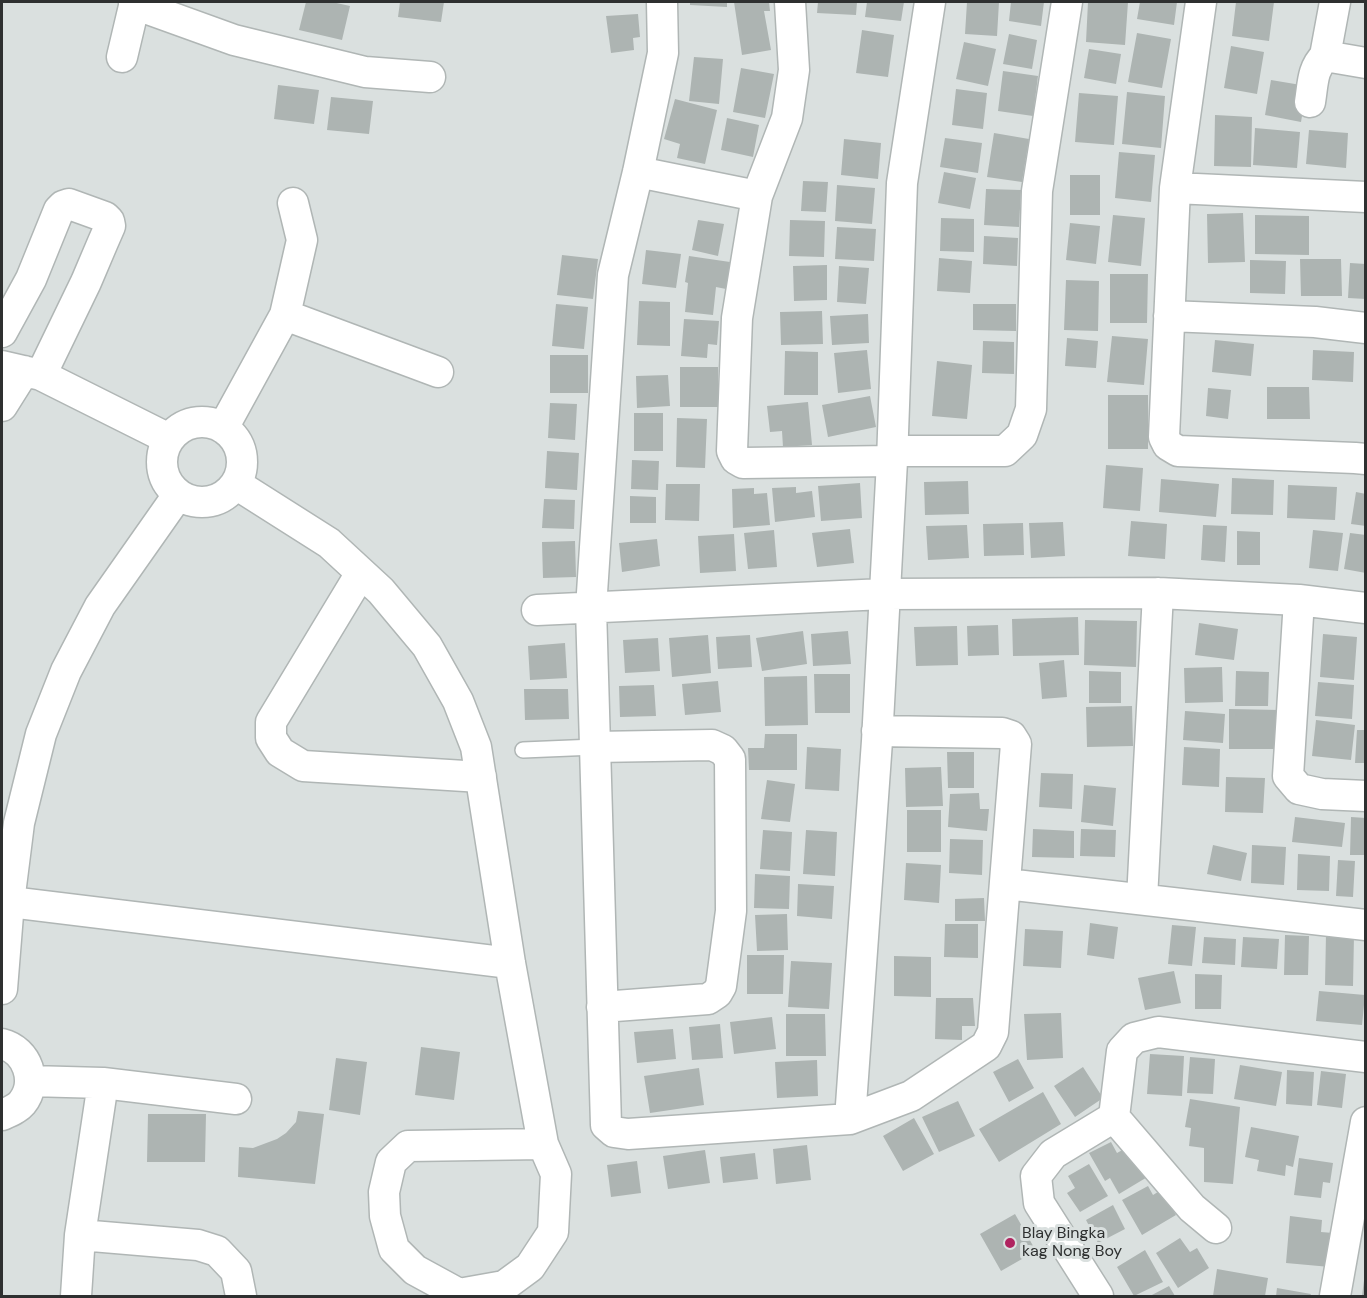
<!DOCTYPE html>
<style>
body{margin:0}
#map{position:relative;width:1367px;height:1298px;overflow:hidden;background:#dae0df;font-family:"DM Sans",sans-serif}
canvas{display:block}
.frame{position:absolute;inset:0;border:3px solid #2e3030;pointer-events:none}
</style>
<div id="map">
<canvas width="1367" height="1298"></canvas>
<div class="frame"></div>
</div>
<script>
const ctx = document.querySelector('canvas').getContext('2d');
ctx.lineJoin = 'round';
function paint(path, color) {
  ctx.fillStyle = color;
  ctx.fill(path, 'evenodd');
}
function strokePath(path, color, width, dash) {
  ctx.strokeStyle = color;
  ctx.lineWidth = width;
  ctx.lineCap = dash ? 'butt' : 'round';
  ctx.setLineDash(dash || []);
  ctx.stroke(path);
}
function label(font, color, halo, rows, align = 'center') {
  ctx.font = font + ' "DM Sans",sans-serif';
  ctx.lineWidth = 6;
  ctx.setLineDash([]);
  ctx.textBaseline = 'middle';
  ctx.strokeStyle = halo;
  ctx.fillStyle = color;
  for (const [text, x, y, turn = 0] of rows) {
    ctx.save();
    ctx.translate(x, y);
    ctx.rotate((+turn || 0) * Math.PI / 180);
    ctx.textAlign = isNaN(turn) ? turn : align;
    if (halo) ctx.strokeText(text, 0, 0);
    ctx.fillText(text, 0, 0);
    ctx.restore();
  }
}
paint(new Path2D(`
 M306 2H332L350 6 342 40 299 30Z
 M400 2H444L441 22 398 17Z
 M690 2H727V7L690 5Z
 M734 2H769L770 11H764L771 50 742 55Z
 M818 2H857L856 15 817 13Z
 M867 2H904L901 21 865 17Z
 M967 2H999L997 36 965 34Z
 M1011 2H1044L1041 26 1009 21Z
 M1088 2H1128L1125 45 1086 42Z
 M1140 2H1177L1174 25 1137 19Z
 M1236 2H1274L1269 41 1232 36Z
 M638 14 640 37 633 38 634 50 611 53 606 16Z
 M862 30 894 35 888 77 856 73Z
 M1137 33 1171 39 1162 88 1128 82Z
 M1009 34 1037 40 1032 69 1003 64Z
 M964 42 996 49 988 86 956 79Z
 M1231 46 1264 52 1257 94 1224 88Z
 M1089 49 1121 54 1116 84 1084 78Z
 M694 57 723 59 719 104 689 101Z
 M741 68 774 74 765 118 733 112Z
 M1003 71 1038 76 1033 116 998 111Z
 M1271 80 1307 86 1301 122 1265 115Z
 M278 85 319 90 314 124 274 119Z
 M956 89 987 93 983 129 952 125Z
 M1127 92 1165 96 1161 148 1122 144Z
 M1079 93 1118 96 1114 145 1075 142Z
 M331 97 373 101 369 134 327 130Z
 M675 99 717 110 705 164 677 158 680 144 664 139Z
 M1215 115 1252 117 1251 167 1214 166Z
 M727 118 759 125 753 157 721 150Z
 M1255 128 1300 132 1297 168 1253 165Z
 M1309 130 1348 133 1346 168 1306 164Z
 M994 133 1029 139 1022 182 987 177Z
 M945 138 982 143 978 173 940 167Z
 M844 139 881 143 878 179 841 175Z
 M1119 152 1155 155 1151 202 1115 198Z
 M944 172 976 178 970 209 938 203Z
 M1070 175H1100V215H1070Z
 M803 181 828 182 826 212 801 211Z
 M837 185 875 188 872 224 835 221Z
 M986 189 1021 190 1019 227 984 225Z
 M1243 213 1245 262 1208 263 1207 214Z
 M1113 215 1145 218 1141 266 1108 262Z
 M1255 215 1309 216V255L1255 254Z
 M941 218 974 219V252L940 251Z
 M698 220 724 224 718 256 692 250Z
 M790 220 825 221 824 257 789 256Z
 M1070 223 1100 226 1096 264 1066 260Z
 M837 227 876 229 874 261 835 259Z
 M984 236 1018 238 1017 266 983 264Z
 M646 250 681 254 676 288 642 284Z
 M562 255 598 259 593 299 557 295Z
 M689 256 730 262 726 289 716 287 713 315 685 312 688 283 685 282Z
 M939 258 972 261 970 293 937 291Z
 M1300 259H1341L1342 296H1301Z
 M1250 260 1286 261 1285 294 1250 293Z
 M1350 263 1366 264V299L1348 298Z
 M827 265V300L794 301 793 266Z
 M839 266 869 268 866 304 837 302Z
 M1110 274H1148L1147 323H1110Z
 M1066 280 1099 281 1098 331 1064 330Z
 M639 301 670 302V346L637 345Z
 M556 304 588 307 584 349 552 346Z
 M973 304H1016V331L973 330Z
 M822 311 823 344 781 345 780 312Z
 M868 314 869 343 832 345 830 316Z
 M684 319 719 321 717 345 708 344 707 358 681 356Z
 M1112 336 1148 339 1144 385 1107 382Z
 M1067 338 1098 341 1096 368 1065 366Z
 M1215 340 1254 344 1251 376 1212 372Z
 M983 341 1014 342V374L982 373Z
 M867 350 871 389 838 393 834 353Z
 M1313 350 1354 352 1353 382 1312 380Z
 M785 351 818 352V395H784Z
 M550 355H588V393H550Z
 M937 361 972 365 967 419 932 416Z
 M680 367H718V407H680Z
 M668 375 670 406 637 408 636 376Z
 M1267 387H1309L1310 419H1267Z
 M1208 388 1231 390 1228 419 1206 416Z
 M1108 395H1148V449H1108Z
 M870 396 876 427 828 437 822 405Z
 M808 402 812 445 783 447 782 431 770 432 767 406Z
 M550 403 577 404 575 440 548 438Z
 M634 413H663V451H634Z
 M677 418 707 419 705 468 676 467Z
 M547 451 579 453 577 490 545 488Z
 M632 460 659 461 658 490 631 489Z
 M1106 465 1143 468 1140 511 1103 508Z
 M1232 478 1274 480 1273 515 1231 514Z
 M1161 479 1219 484 1216 517 1159 512Z
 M968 481 969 514 925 515 924 482Z
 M860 483 862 518 821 521 818 486Z
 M666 484H700L699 521 665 520Z
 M1288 485 1337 487 1335 520 1287 518Z
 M796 487V493L812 491 815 517 775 522 772 488Z
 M754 488V494L767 493 770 525 733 528 732 489Z
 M1356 492 1366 494V526L1351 524Z
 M630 496 656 497V523H630Z
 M544 499 575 500 574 529 542 528Z
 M1131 521 1167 524 1165 559 1128 556Z
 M1063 522 1065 556 1031 558 1029 523Z
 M1023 523 1024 555 984 556 983 524Z
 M967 525 969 558 928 560 926 526Z
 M1203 525 1227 526 1225 562 1201 560Z
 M850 529 854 563 817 567 812 533Z
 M774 530 777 567 748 569 744 533Z
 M1313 530 1343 533 1338 571 1309 568Z
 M1237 531 1260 532V565H1237Z
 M1350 533 1366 535V573L1344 569Z
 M734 534 736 571 700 573 698 536Z
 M657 539 660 566 622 572 619 543Z
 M575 541 576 577 543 578 542 542Z
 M1078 617 1079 655 1013 656 1012 619Z
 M1085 620 1137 621 1136 667 1084 665Z
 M1199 623 1238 629 1234 660 1195 655Z
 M998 625 999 655 968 656 967 626Z
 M957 626 958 665 916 666 914 627Z
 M803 631 807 664 762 671 756 638Z
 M848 631 851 664 813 666 811 634Z
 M1323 634 1357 637 1354 680 1320 677Z
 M708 635 711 673 672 677 669 638Z
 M750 635 752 667 718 669 716 637Z
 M658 638 660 671 625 673 623 640Z
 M565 643 567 678 530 680 528 646Z
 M1064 660 1067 697 1042 699 1039 663Z
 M1222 667 1223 702 1185 703 1184 668Z
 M1089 671 1121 672V703H1089Z
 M1236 671 1269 672 1268 706H1235Z
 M814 674H850V713H815Z
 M807 676 808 725 765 726 764 677Z
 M718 681 721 712 685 715 682 684Z
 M1318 682 1354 685 1352 719 1315 716Z
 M654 685 656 716 620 717 619 686Z
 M524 689H568L569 719 525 720Z
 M1132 706 1133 746 1087 747 1086 707Z
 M1229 709 1280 710V749H1229Z
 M1185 711 1225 714 1223 743 1183 740Z
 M1316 720 1355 725 1351 760 1312 756Z
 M1357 730H1366V763H1355Z
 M765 734H797V770H749L748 748H764Z
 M807 747 841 749 839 791 805 789Z
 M1184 747 1220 749 1219 787 1182 785Z
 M947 752H974V788H948Z
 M941 767 943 806 906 807 905 768Z
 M1041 773 1073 774 1072 809 1039 807Z
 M1226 777 1265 778 1263 813 1225 812Z
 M767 780 795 784 790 822 761 819Z
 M1084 785 1116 788 1113 826 1081 822Z
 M979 793 980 809H989L987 831 948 827 950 794Z
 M907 810H941V852H907Z
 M1295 817 1345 823 1342 847 1292 842Z
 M1351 817 1366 818V855H1350Z
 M1033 829 1074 831V858L1032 857Z
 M1081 829 1116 830 1115 857 1080 856Z
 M763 830 792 832 790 871 760 869Z
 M806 830 837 832 835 876 803 874Z
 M950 839 983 840 982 875 949 873Z
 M1213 845 1247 853 1241 881 1207 874Z
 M1252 845 1286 847 1284 885 1251 883Z
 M1298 854 1330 856 1329 891 1297 890Z
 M1338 860 1355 861 1353 897 1336 896Z
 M906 863 941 865 939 903 904 900Z
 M755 874 790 876 789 909 754 908Z
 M798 884 834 886 832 919 797 916Z
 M984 898 985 921H955V899Z
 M787 914 788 950 757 951 755 915Z
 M1090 923 1118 927 1114 959 1087 955Z
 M945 924H978V958L944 957Z
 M1172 925 1196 927 1192 966 1168 964Z
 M1025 929 1063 931 1061 968 1023 966Z
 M1326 934 1354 935 1353 986 1325 985Z
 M1285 935 1309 936 1308 975H1284Z
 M1204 937 1236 939 1235 965 1202 963Z
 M1243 937 1279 939 1277 969 1241 967Z
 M747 955H784L783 994H747Z
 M894 956 931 957V997L894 996Z
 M791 961 832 963 829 1009 788 1007Z
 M1174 971 1181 1003 1145 1010 1138 978Z
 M1195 974 1222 975 1221 1009H1195Z
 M1319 991 1365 995 1362 1025 1316 1021Z
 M936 998H973L975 1026H962V1040L935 1039Z
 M1061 1013 1063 1058 1027 1060 1024 1014Z
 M786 1014H825L826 1056H786Z
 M772 1017 776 1049 734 1054 730 1022Z
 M720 1024 723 1058 692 1060 689 1027Z
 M673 1029 676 1059 637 1063 634 1032Z
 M421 1047 460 1052 454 1100 415 1095Z
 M1150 1054 1184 1056 1182 1096 1147 1094Z
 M1190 1057 1215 1059 1213 1094 1187 1093Z
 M336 1058 367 1062 360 1115 329 1110Z
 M1018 1059 1034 1088 1009 1102 993 1072Z
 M817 1060 818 1096 777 1098 775 1062Z
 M1240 1065 1282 1072 1276 1106 1234 1099Z
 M1083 1067 1103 1098 1075 1117 1054 1086Z
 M699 1068 704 1105 650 1113 644 1076Z
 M1287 1070 1314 1072 1312 1106 1286 1104Z
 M1321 1071 1346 1074 1342 1108 1317 1105Z
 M1043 1092 1061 1124 999 1162 979 1129Z
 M1190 1099 1240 1107 1233 1184 1204 1182V1148L1189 1146 1191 1128 1185 1127Z
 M958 1101 975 1136 939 1152 922 1117Z
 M298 1111 324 1114 315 1184 238 1177 239 1147 253 1148 277 1139 286 1133 296 1122Z
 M148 1114H206L205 1162H147Z
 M914 1118 934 1154 903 1171 883 1136Z
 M1251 1127 1299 1136 1293 1167 1286 1165 1285 1176 1257 1171 1259 1160 1245 1157Z
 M1111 1142 1117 1153 1126 1148 1149 1176 1119 1194 1110 1178 1105 1181 1089 1153Z
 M807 1145 811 1180 776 1184 773 1149Z
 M705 1150 710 1183 668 1189 663 1156Z
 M755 1153 758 1179 723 1183 720 1157Z
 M1299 1158 1333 1163 1330 1183 1323 1182 1321 1198 1294 1195Z
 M637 1161 641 1193 611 1197 607 1165Z
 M1089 1164 1108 1196 1080 1212 1067 1193 1075 1188 1068 1176Z
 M1148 1186 1153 1195 1161 1190 1176 1215 1142 1235 1122 1200Z
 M1113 1205 1125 1229 1098 1243 1086 1220Z
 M1015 1214 1036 1251 1001 1271 980 1234Z
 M1290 1216 1322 1220 1321 1232 1333 1233 1330 1267 1286 1263Z
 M1180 1238 1190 1252 1197 1248 1209 1268 1178 1288 1156 1253Z
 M1145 1250 1163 1282 1134 1296 1117 1267Z
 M1217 1269 1268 1278 1265 1296H1213Z
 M1364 1280H1366V1296H1362Z
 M1169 1286 1175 1296H1150Z
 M1277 1288 1311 1294 1310 1296H1276Z`), '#adb4b2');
const lane = new Path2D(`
 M523 750 595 747`);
const street = new Path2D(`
 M662 2 663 53 638 172 613 275 591 608 606 1125 614 1132 628 1134 850 1119 911 1096 986 1046 993 1032 1016 744 1011 736 1002 733 877 731
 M790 2 794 70 787 118 757 196 737 318 732 451 736 459 743 463 892 461
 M1201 2 1175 188 1164 437 1168 445 1178 451 1355 458 1366 459
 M1335 2 1325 56 1366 63
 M134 4 234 40 365 72 430 77
 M122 57 135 2
 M1310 102C1313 84 1312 69 1325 56
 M638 172 757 196
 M1175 188 1366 197
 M285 315 438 372
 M1169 316 1315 322 1366 328
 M2 332 31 279 59 210 63 206 69 204 105 217 109 221 110 226 103 242 86 282 41 375
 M2 366 41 375 169 439
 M2 406 24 371
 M162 462a40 40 0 1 1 80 0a40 40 0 1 1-80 0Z
 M223 428 285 315 302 240 293 203
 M892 451H1005L1022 435 1031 409 1037 191 1067 2
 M236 484 329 543 381 591 427 646 458 701 476 747 510 963 543 1144 556 1174 553 1232 530 1267 504 1286 459 1294 415 1270 394 1249 385 1216 384 1192 391 1162 408 1146 543 1144
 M361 573 271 722V738L280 752 303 766 481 777
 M1299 600 1288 776 1299 789 1322 794 1366 796
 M537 610 884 594 1158 593 1299 600 1366 608
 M595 747 712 745 723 750 730 759 731 911 721 986 717 993 708 999 602 1007
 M1006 884 1366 925
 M1142 899 1158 593
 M2 901 510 963
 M2 989 9 902 19 823 41 734 66 671 100 606 178 495
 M2 1044C27 1050 39 1082 22 1103 17 1109 9 1112 2 1115
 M30 1081 103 1083 236 1099
 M850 1119 877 741 892 461 902 183 930 2
 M1216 1228 1192 1208 1114 1117 1122 1051 1134 1038 1158 1032 1366 1057
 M80 1235 198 1245 217 1251 236 1271 241 1296
 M76 1296 80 1235 103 1083
 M1098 1296 1039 1203 1036 1176 1053 1154 1114 1117
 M1335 1296 1366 1122`);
strokePath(lane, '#b0b6b5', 18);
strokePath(street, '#b0b6b5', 33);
strokePath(lane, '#fff', 15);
strokePath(street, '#fff', 30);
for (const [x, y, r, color] of [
 [1010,1243,6,"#b0235f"]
]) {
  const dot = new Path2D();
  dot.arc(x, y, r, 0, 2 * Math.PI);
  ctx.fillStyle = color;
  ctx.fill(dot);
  strokePath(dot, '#dae0df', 2);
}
label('16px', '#2e3030', '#dae0df', [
 ["Blay Bingka",1022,1234],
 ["kag Nong Boy",1022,1252]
], 'left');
</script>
